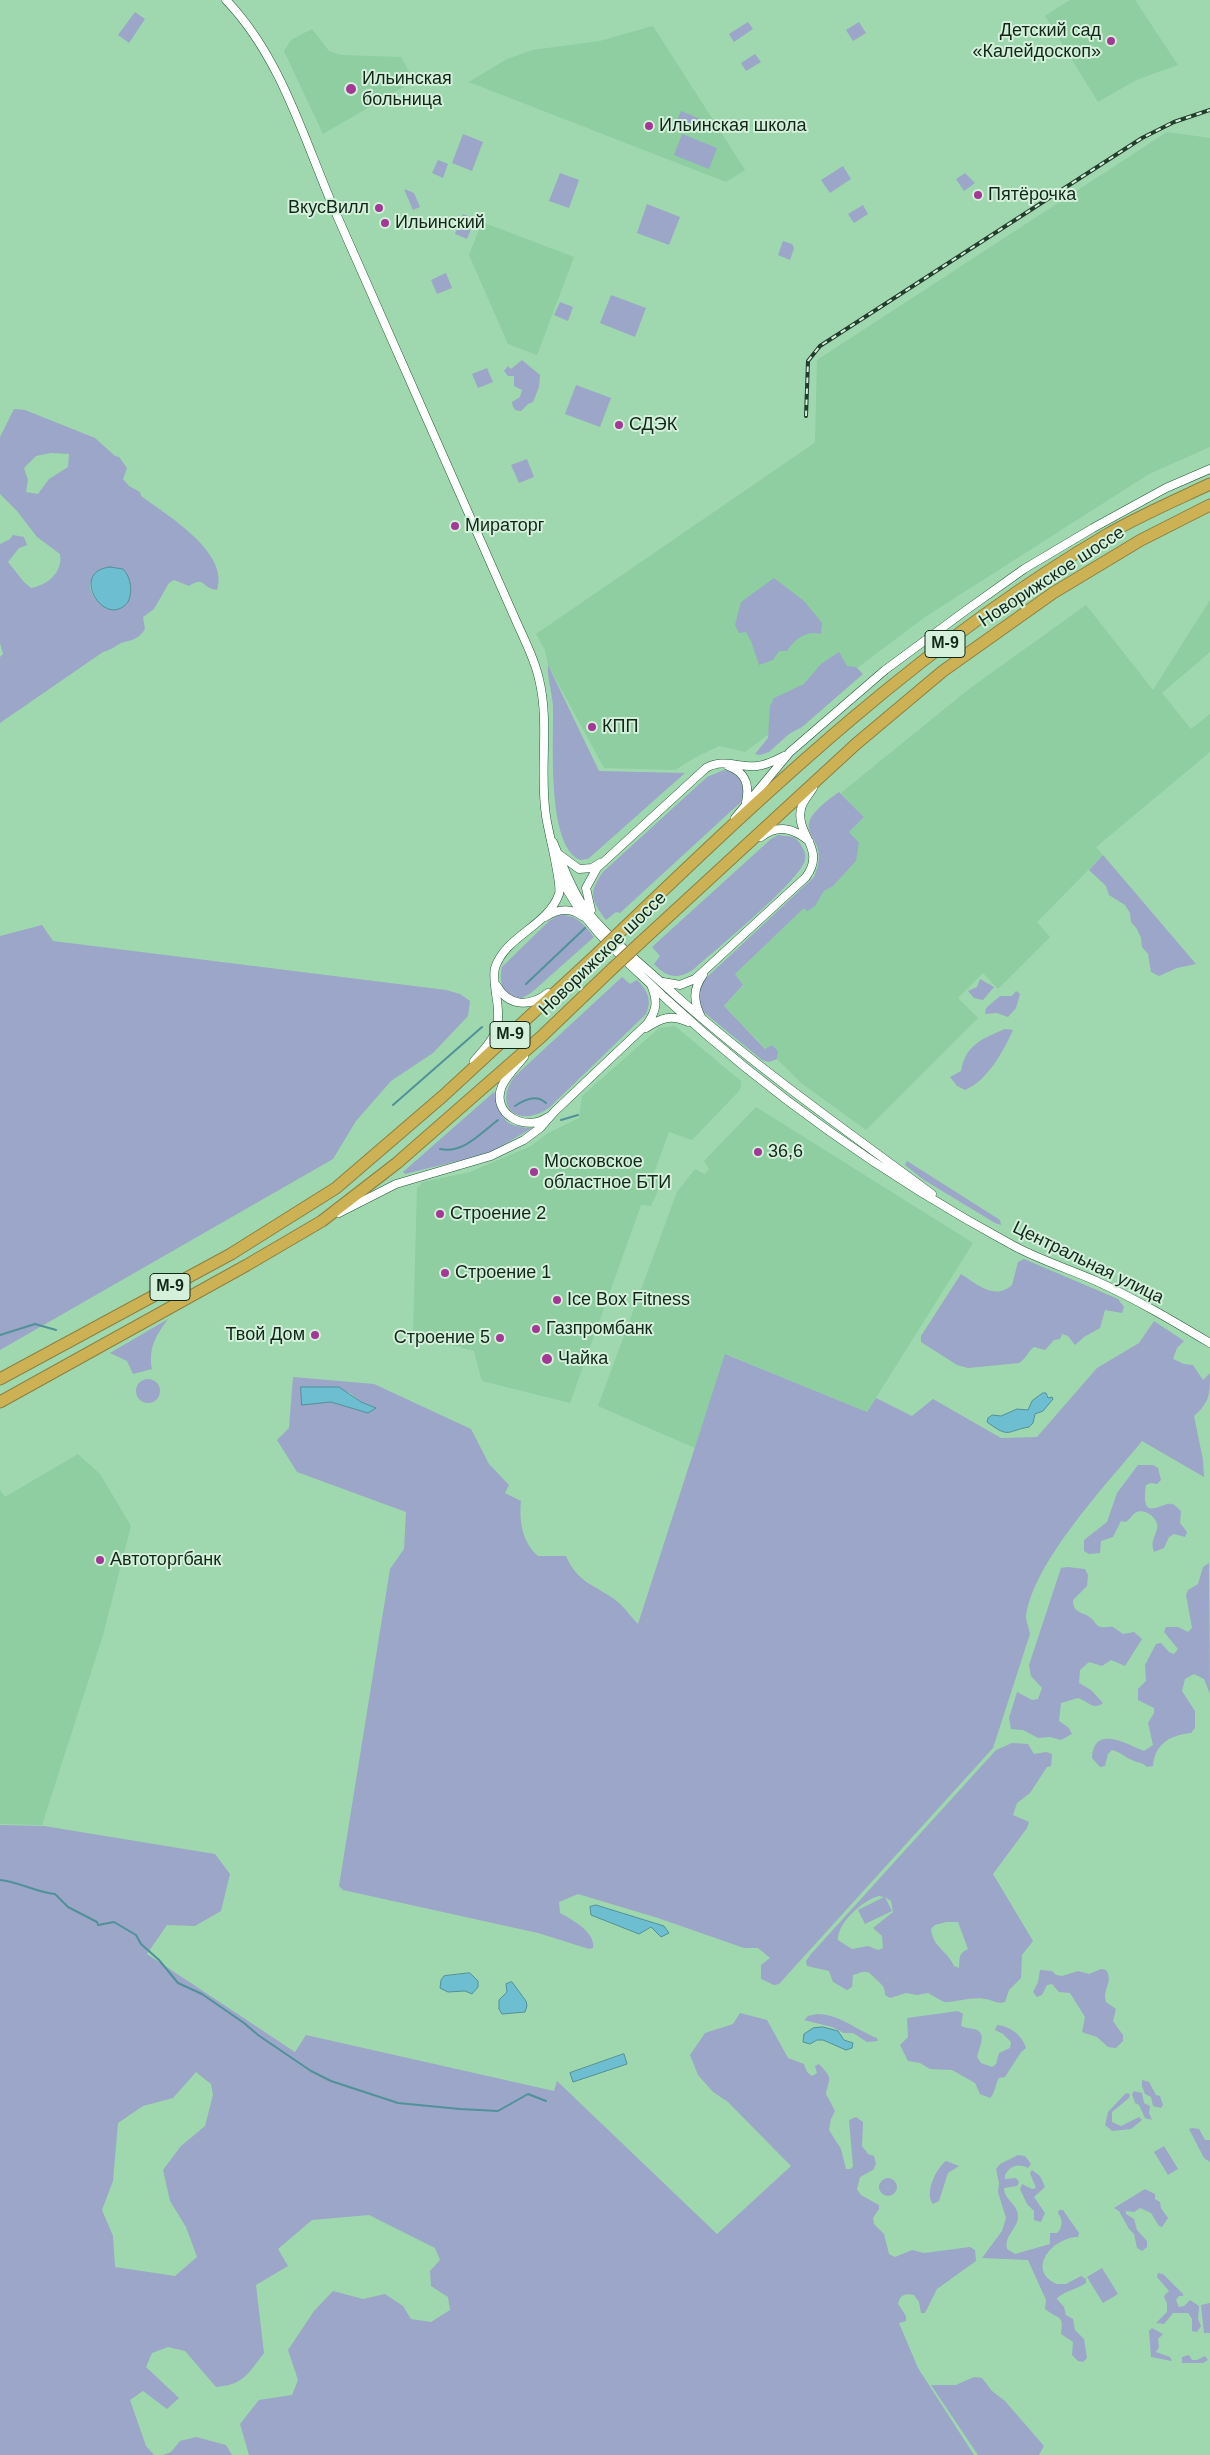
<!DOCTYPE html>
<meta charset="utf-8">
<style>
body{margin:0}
canvas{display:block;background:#9fd7ae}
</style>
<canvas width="1210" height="2455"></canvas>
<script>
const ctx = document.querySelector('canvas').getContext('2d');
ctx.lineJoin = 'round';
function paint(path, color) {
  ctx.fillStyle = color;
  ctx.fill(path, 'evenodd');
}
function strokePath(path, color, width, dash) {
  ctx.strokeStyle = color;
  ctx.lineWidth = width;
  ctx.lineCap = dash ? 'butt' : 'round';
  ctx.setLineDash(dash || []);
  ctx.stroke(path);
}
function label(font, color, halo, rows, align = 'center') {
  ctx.font = font + ' Arial,sans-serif';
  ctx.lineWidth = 4;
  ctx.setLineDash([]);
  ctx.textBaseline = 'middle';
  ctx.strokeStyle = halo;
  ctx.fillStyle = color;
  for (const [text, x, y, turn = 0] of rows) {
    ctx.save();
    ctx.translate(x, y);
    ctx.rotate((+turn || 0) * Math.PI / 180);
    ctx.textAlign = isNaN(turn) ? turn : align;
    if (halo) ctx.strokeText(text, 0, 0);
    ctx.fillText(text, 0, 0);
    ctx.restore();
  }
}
paint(new Path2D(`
 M1070 0H1135L1178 65 1136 80 1098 102 1045 16Z
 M653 26 745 170 726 182 469 82 507 59 533 50 600 41Z
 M312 29 329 51 341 55 401 57 414 81 323 134 284 51 291 40Z
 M1167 132 1210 138V447L1149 474 925 617 745 752 719 746 696 757 675 770 604 768 548 665 545 650 536 634 813 444 815 441 817 360Z
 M482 222 574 257 537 355 508 344 469 255Z
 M1210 600V652L1162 693 1191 729 1210 714V752L1096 847 1103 855 1037 922 1050 937 998 989 983 973 958 998 978 1018 866 1130 801 1083 777 1059 778 1051 772 1045 766 1049 724 1006 743 986 735 974 804 908 819 900 824 891 833 886 856 861 849 832 864 817 841 793 969 689 1086 605 1153 690Z
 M675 1026 741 1081 740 1090 692 1140 669 1132 654 1173 664 1177 651 1206 641 1205 570 1403 482 1381 474 1351 413 1335 417 1188 423 1182 470 1172 531 1146 548 1133 579 1118 582 1096 659 1028Z
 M756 1107 973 1243 867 1412 726 1354 695 1448 598 1406 677 1192 695 1169 705 1174 709 1169 704 1161Z
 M78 1454 100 1474 131 1526 103 1635 42 1825 0 1824V1490L5 1497Z`), '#8ecea0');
paint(new Path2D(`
 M135 12 145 19 129 43 118 35Z
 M748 22 753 29 734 42 729 34Z
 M859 22 866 33 853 41 846 30Z
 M755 54 761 62 746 71 741 63Z
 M681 111 703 120 698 131 676 123Z
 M463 134 483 142 472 171 452 163Z
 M682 134 717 148 709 169 674 155Z
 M438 160 448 164 443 178 432 173Z
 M843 166 851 179 830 193 821 180Z
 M560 173 579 180 569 208 549 201Z
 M965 173 975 183 964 191 956 179Z
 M404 189 414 193 420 207 413 210Z
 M647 204 680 217 669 245 637 233Z
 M863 205 868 214 854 223 848 214Z
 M463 214 475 219 467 239 455 234Z
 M783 241 792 244 794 248 790 260 778 255Z
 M446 273 452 288 437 294 431 280Z
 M611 295 646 308 635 337 600 323Z
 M560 302 573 307 568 321 554 315Z
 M522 360 540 375 539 387 533 402 528 404 521 411C514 411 513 408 512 402L520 397 522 390 514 386V376H508L504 371 508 366 511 369Z
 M487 368 493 382 478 388 472 374Z
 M576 385 611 398 600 427 565 414Z
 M14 409 25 410 95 438 115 456 119 457 127 468 123 479 129 486 140 492 141 496C165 514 230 552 217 590 201 588 205 575 189 586L174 580 169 583 154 609 143 617 145 629C138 640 131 640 121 643 115 646 111 650 103 652L0 723V657L3 654 0 643V544L10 539 13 535 24 537 27 545 19 548 8 562 24 582 31 588C48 585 63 572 60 554L37 537 17 511 0 494V437ZM51 453 69 454 68 467 49 479 38 494 26 492 28 480 24 468 36 456ZM90 583 128 602 117 610C104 608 89 599 90 583Z
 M527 459 534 477 519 483 511 465Z
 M774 578 804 601 822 623 821 634C806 630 795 639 787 651H779L773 660 759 665 751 641 746 632 739 633 735 625 741 602Z
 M839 652 847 666 856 667 863 674 802 727 789 734 769 752 760 755 755 754 768 738 770 706 774 698 804 684 821 664Z
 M548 665 599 771 685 773 588 859 580 860C546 845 554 739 553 706 552 692 547 678 548 665Z
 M724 770C740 773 746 785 742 801L620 913 616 912 606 920C591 900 588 893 603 872L707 777Z
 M839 792 864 817 849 832 859 843 856 861 833 886 824 891 815 906 807 911 804 908 735 974 743 985 724 1006 765 1049 772 1045 778 1051 777 1059 769 1062 762 1060 701 1010C696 999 699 988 706 978L814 877C836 829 775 837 839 792Z
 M778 835 794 837C800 843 807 851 805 860 801 880 714 951 694 969 678 980 667 978 654 964L660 956 652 947 771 839Z
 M1103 855 1196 964 1177 968 1159 976 1151 972 1148 954 1142 947 1141 938 1137 929 1131 922 1130 913 1125 905 1109 895 1106 886 1089 870Z
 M559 915C576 914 584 924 594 937L531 993 520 999C502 994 499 984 502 967L549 921Z
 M42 925 53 941 446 990 460 994 470 1001 468 1016 433 1053 391 1081 356 1121 333 1159 0 1350V936Z
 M622 977 630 984 637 980C648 991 652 1000 646 1014L550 1107C521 1129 492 1109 514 1077Z
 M980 979 994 987 983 1000 974 998 968 991 977 987Z
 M1016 991 1020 994 1016 1008 1008 1017 997 1013 985 1014 986 1008 1000 996H1012Z
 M1005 1029 1013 1030C1003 1052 987 1081 965 1090L957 1086 950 1077 961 1071C966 1044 982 1039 1005 1029Z
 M494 1092C503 1116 500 1127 532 1128L490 1153 405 1174 403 1172Z
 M907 1161 1000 1220 1001 1225 995 1223 924 1180 905 1165Z
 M1024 1259 1118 1299 1124 1307 1122 1313 1105 1310 1100 1328 1084 1337 1075 1345 1068 1336 1062 1334 1060 1339 1054 1340 1045 1350 1034 1347C1027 1352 1026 1359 1019 1363L968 1368 957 1365 921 1342V1336L961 1274C977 1284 994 1301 1012 1285L1018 1262Z
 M168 1319C156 1335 148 1349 152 1369L133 1374 127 1361 110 1353Z
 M1154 1321 1184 1341 1177 1348 1173 1359 1184 1364 1193 1365 1203 1380 1210 1373C1210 1394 1210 1402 1194 1416L1203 1460 1204 1477 1142 1441C1107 1484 1034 1561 1026 1616 1026 1621 1029 1628 1030 1634L993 1748 779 1984 774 1985 761 1979V1965L770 1958 758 1948H744L658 1918 578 1894 559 1902 560 1913C571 1919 596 1932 593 1948L589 1949 538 1933 343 1890 339 1886 390 1569 404 1549 406 1512 297 1472 277 1440 289 1428 293 1377 374 1384 471 1429 489 1464 509 1485 505 1493 521 1501C519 1521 522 1542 538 1556H566C577 1582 593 1584 614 1599 623 1605 630 1616 638 1624L725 1354 867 1412 876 1398 912 1416 933 1399 1001 1438 1037 1437 1097 1368 1139 1343ZM323 1387 350 1393 361 1402 375 1408 368 1412 331 1402H322L313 1388Z
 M136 1391a12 12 0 1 1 24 0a12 12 0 1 1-24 0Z
 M1138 1465H1153L1158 1468 1161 1480 1157 1484 1151 1483 1146 1485C1140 1525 1162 1501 1172 1504 1175 1505 1179 1509 1181 1511L1180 1523 1187 1532 1185 1537 1174 1534 1169 1537 1164 1548 1154 1552C1150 1541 1155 1538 1157 1529 1160 1518 1143 1507 1135 1513 1132 1515 1130 1519 1126 1522L1121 1521 1113 1537 1101 1541 1100 1553 1089 1554 1084 1551V1540L1107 1522 1117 1493Z
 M1209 1563 1210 1694 1204 1679 1194 1674 1185 1679 1182 1691 1195 1711V1728L1191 1733C1171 1735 1155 1743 1153 1766L1147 1767C1142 1762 1138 1763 1132 1760 1124 1757 1121 1752 1112 1750L1108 1754 1105 1766 1100 1767 1092 1758C1094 1724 1126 1744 1144 1751L1153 1745 1148 1723 1154 1713V1708L1138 1700V1689L1146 1681 1145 1665 1156 1644 1161 1643 1169 1652 1174 1654 1178 1649 1164 1632 1166 1627H1178L1188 1632 1192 1628 1186 1595 1188 1590 1198 1584 1203 1567Z
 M1067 1567 1085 1569 1088 1575 1087 1586 1073 1600C1073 1615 1084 1611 1092 1619 1095 1622 1096 1626 1101 1627 1105 1628 1109 1626 1113 1627L1123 1634 1134 1632 1142 1639 1125 1666 1111 1660 1102 1666 1089 1662 1080 1670 1079 1683 1091 1690 1103 1703C1093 1711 1088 1701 1078 1698L1061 1703 1059 1721 1069 1728 1072 1734 1061 1740 1050 1737 1038 1738 1023 1730 1011 1729 1009 1718 1017 1692 1032 1700 1038 1699 1042 1688 1031 1676 1029 1665 1061 1568Z
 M1012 1743 1028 1744 1034 1754 1046 1752 1052 1754 1051 1766 1047 1767 1030 1793 1017 1803 1013 1815 1029 1822 1027 1828 993 1874 1033 1941 1022 1955 1021 1978 1009 1990 1005 2002C998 2004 996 2002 990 2000 974 1995 959 2002 944 2002L928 1993 917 1995 906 1993 890 1998 885 1995C885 1987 883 1986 878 1981 867 1971 870 1969 853 1975L852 1987 847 1990 833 1982 829 1971 807 1966 806 1961 811 1954 996 1750ZM879 1896 884 1897 858 1910 865 1924 892 1911 885 1897 891 1901 893 1912 873 1928 882 1936 883 1948 878 1950 868 1946 852 1949 838 1940C837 1923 863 1900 879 1896ZM946 1922H958L968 1949C958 1954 960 1958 959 1968L954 1966C948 1951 933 1948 931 1929L935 1925Z
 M0 1825 44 1826 215 1854 230 1874 221 1911 195 1926 167 1925 147 1954 295 2052 306 2035 554 2091 557 2081 717 2234 791 2166 728 2102 713 2092 698 2075 690 2055 705 2033 733 2024 740 2013 767 2020 788 2058 804 2064 807 2072 812 2076 817 2073 815 2066 819 2064C834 2080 829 2077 826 2094L835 2111 831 2119 829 2130 841 2149 846 2169H851L853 2166 849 2120 856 2117 863 2122 862 2146 868 2154 874 2156 876 2164 873 2170 860 2177 857 2189 861 2195 879 2205V2209L873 2218 874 2224 884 2234 889 2254 895 2257 912 2250 924 2253 970 2247 975 2250 976 2261 937 2289 925 2313H921L919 2302 914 2295C905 2293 900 2295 898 2304L906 2316V2321L899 2323 918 2368 974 2455H249L240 2424 259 2400 292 2395 298 2380 288 2350 314 2311 333 2291 363 2299 385 2294 403 2306 411 2319 431 2322 450 2310 448 2297 431 2286 430 2271 440 2260 435 2248 369 2215 312 2220 278 2249 288 2266 256 2285 264 2353C248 2374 243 2385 216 2387L185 2351 168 2347 152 2353 146 2367 179 2398 167 2409 143 2391 130 2400 146 2446 154 2455H0ZM196 2072 211 2084 213 2095 205 2126 181 2146 163 2170 170 2201 186 2227 197 2257 175 2276 115 2267 113 2236 102 2210 113 2181 118 2123 143 2106 173 2098Z
 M1101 1969 1106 1970C1114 1982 1102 1989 1106 2002L1116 2009 1113 2021 1123 2035V2041L1116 2048 1108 2047 1097 2037 1082 2032 1085 2017 1070 1993 1059 1992 1052 1984 1047 1985 1042 1995 1037 1997 1033 1992 1038 1982 1040 1970 1052 1971 1056 1975 1062 1976 1078 1971 1089 1974Z
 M958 2011 963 2014 961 2026C966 2028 969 2028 974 2029 988 2032 979 2048 977 2057L981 2063 992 2067 996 2064 999 2053 1010 2048 1011 2042 1003 2034 995 2030 997 2025C1010 2026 1022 2035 1026 2048L1021 2052 1005 2077 999 2078C995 2084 996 2092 990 2098L980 2094 975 2083 952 2070 930 2069 920 2063 908 2061 900 2045 908 2037 907 2018Z
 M817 2014C840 2014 856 2030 877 2038L878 2041 867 2042 853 2033H844L832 2027 804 2020 808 2016Z
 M1142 2080 1149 2082 1156 2095 1160 2096 1163 2105 1161 2108 1153 2106 1151 2097 1145 2094 1142 2086Z
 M1134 2091 1142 2093 1144 2103 1150 2106 1149 2113 1152 2120 1145 2118 1139 2105 1135 2103 1132 2094Z
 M1126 2093 1130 2094 1129 2098 1112 2112V2122L1121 2126 1139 2117 1142 2120 1131 2129 1112 2131 1105 2125 1108 2112Z
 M1192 2128 1199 2129 1205 2140H1210V2162L1204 2158 1189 2129Z
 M1164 2146 1178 2169 1168 2175 1154 2152Z
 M1018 2155 1025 2156 1031 2164 1028 2168C1018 2163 1010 2166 1005 2175V2179L1016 2178 1019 2182 1017 2186 1004 2188C1004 2200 1018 2204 1018 2216 1018 2229 1004 2235 1007 2249L1015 2254 1050 2244V2233H1057C1063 2228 1063 2219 1058 2213L1059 2210H1063L1079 2233 1078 2237C1053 2237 1025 2270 1057 2284H1066L1081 2276 1086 2279V2283C1078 2289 1061 2292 1057 2299L1064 2307 1066 2315 1073 2319 1075 2330 1084 2339 1087 2358 1083 2362 1078 2361 1072 2355 1073 2342 1061 2334C1064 2314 1059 2320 1045 2309L1046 2300 1028 2260 982 2258 1002 2231 1006 2218 998 2192 999 2183 996 2169 1000 2164Z
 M946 2161 959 2166 948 2173 939 2201 933 2204C924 2194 936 2168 946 2161Z
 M1032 2170 1040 2176 1045 2187 1034 2197 1045 2213 1041 2222 1034 2220V2211L1027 2204 1020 2189 1022 2184 1032 2189 1036 2188 1030 2173Z
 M879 2187a9 9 0 1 1 18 0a9 9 0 1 1-18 0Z
 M1145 2189 1155 2194V2199L1160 2202 1161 2208 1168 2218 1162 2227 1159 2226 1151 2213 1140 2208 1134 2212 1126 2211V2214L1134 2219 1137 2230 1147 2241V2247L1142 2251 1137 2248 1134 2234 1129 2229 1119 2211 1114 2208Z
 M1102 2268 1118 2294 1103 2303 1087 2277Z
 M1158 2273 1163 2274 1183 2294V2296H1179L1176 2300 1179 2307 1184 2306 1190 2300 1199 2306 1198 2319 1201 2326 1197 2332 1192 2331V2319L1188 2313H1173L1164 2324 1156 2323 1167 2312V2304L1164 2296 1169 2291 1157 2277Z
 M1210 2303V2333H1204L1201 2305Z
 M1152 2328 1163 2334 1158 2339 1159 2347 1156 2352 1170 2357 1172 2361 1151 2357 1149 2331Z
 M1189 2355 1192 2360H1197L1205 2356 1208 2360 1203 2363H1182V2357Z
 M974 2377 982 2378 992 2391 1005 2401 1044 2446 1039 2455H978L931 2385H956Z
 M196 2437 226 2445 232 2455H163L171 2452 180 2441Z`), '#9ca6c8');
const water = new Path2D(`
 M110 567 123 569C131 577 133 592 128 602 105 631 68 571 110 567Z
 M301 1387H339L361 1402 376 1408 368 1413 331 1402 302 1405Z
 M1043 1393H1046L1048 1398 1052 1397 1053 1399 1043 1411 1035 1414 1033 1423 1029 1427C1006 1431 1010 1439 987 1422L988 1418 992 1415 1001 1416 1017 1409 1028 1410 1032 1401Z
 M596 1905 664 1926 669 1933 661 1937 651 1927 639 1934 591 1915 590 1907Z
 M470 1973 478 1981V1987L472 1994 465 1991 448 1992 440 1988 441 1980 444 1976Z
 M512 1982 526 2001 527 2006 525 2012 502 2014 499 2009V2000L507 1992 506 1984Z
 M823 2027 838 2031 844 2040 853 2043 852 2048 846 2050 823 2040H817L810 2044 803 2042 804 2034 813 2028Z
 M624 2054 627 2064 573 2082 570 2073Z`);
paint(water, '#6dbed0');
strokePath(water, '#519199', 1);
strokePath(new Path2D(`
 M526 984 585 928
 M393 1105 482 1027
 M515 1106C525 1099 537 1094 546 1103
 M561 1120 578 1115
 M440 1149C463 1154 481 1133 498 1120
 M0 1335 35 1324 56 1330
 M0 1880C20 1882 35 1892 55 1894L68 1907 97 1922 98 1925 114 1922 136 1935 141 1944 159 1960 178 1983 202 1994 244 2023 258 2035 311 2071 331 2081 398 2103 460 2109 498 2111 528 2094 546 2101`), '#519199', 2);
const tertiary = new Path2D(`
 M226 0C283 59 305 144 338 218 397 353 458 488 517 623 525 641 535 660 539 679 550 724 539 771 546 816 548 831 562 883 559 894 548 926 505 936 495 968 493 976 495 985 496 994 502 1029 497 1035 474 1061
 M728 766C745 772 750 784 746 802
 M735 818 790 752 885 670 965 611 1024 569 1093 528 1166 488 1210 469
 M761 837C778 824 793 828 809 841
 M553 842C562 863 569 884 582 904 603 934 636 959 663 984 747 1061 840 1126 932 1194
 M560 855 579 869 592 868 600 863
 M561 878C583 926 627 961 664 997 771 1096 886 1177 1014 1246 1040 1260 1069 1269 1096 1281 1136 1299 1173 1321 1210 1343
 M591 910 586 888 597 868 706 768C723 758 739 768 757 766 767 765 776 760 784 756
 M545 917C558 909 570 907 582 916
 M663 982 680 985 695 979 806 877C827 848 795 835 801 809 802 802 809 795 813 788
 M497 986C509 1007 530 1007 548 993
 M701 1017C694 1002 692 990 703 975
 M646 1028C661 1018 671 1014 688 1022
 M524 1057C517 1066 507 1075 502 1086 490 1114 526 1133 548 1117
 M339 1213 396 1184 491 1156 524 1140 540 1128 555 1111 647 1024C657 1010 658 1001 651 985`);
const motorway = new Path2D(`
 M625 927C774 784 928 639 1108 534 1141 515 1176 500 1210 484
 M642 941 856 744 943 671 1053 593 1141 540 1210 505
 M0 1379 231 1254 336 1188 443 1096 597 954
 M0 1402 247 1265 322 1221 397 1163 541 1037 613 968`);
strokePath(tertiary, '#215835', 9);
strokePath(motorway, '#8b8140', 13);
strokePath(tertiary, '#fff', 8);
strokePath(motorway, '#cdb155', 11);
const rail = new Path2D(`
 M806 416 808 361 820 346 1142 138 1174 122 1210 110`);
strokePath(rail, '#223d2b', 4);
strokePath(rail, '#d4f0db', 2, [5.5]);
const motorwayBridge = new Path2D(`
 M597 954 625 927
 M613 968 642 941`);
strokePath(motorwayBridge, '#8b8140', 13, []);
strokePath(motorwayBridge, '#cdb155', 11);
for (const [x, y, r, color] of [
 [1111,41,5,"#a43897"],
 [351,89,6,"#a43897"],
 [649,126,5,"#a43897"],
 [978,195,5,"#a43897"],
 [379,208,5,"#a43897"],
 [385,223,5,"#a43897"],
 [619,425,5,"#a43897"],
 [455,526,5,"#a43897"],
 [592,727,5,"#a43897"],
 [758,1152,5,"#a43897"],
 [534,1172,5,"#a43897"],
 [440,1214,5,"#a43897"],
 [445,1273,5,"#a43897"],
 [557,1300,5,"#a43897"],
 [536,1329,5,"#a43897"],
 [315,1335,5,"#a43897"],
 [500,1338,5,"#a43897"],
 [547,1359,6,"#a43897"],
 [100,1560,5,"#a43897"]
]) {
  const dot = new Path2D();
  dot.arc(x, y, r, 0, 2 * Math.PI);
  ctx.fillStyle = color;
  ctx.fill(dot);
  strokePath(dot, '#d4f0db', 2);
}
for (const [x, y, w] of [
 [945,644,40],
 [510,1035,40],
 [170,1287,40]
]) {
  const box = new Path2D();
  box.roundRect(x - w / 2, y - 13.5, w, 27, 4);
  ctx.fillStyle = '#d4f0db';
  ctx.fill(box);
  strokePath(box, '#112819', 1);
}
label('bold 16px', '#112819', null, [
 ["М-9",945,644],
 ["М-9",510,1035],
 ["М-9",170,1287]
]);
label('18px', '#112819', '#d4f0db', [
 ["Детский сад",1101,31,"right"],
 ["«Калейдоскоп»",1101,52,"right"],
 ["Ильинская",362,79],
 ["больница",362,100],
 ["Ильинская школа",659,126],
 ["Пятёрочка",988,195],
 ["ВкусВилл",369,208,"right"],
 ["Ильинский",395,223],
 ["СДЭК",629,425],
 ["Мираторг",465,526],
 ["КПП",602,727],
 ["36,6",768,1152],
 ["Московское",544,1162],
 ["областное БТИ",544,1183],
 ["Строение 2",450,1214],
 ["Строение 1",455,1273],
 ["Ice Box Fitness",567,1300],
 ["Газпромбанк",546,1329],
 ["Твой Дом",305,1335,"right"],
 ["Строение 5",490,1338,"right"],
 ["Чайка",558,1359],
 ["Автоторгбанк",110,1560]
], 'left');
label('18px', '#112819', '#d4f0db', [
 ["Новорижское шоссе",1052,577,-33],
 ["Новорижское шоссе",603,954,-44],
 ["Центральная улица",1088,1263,26]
]);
</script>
